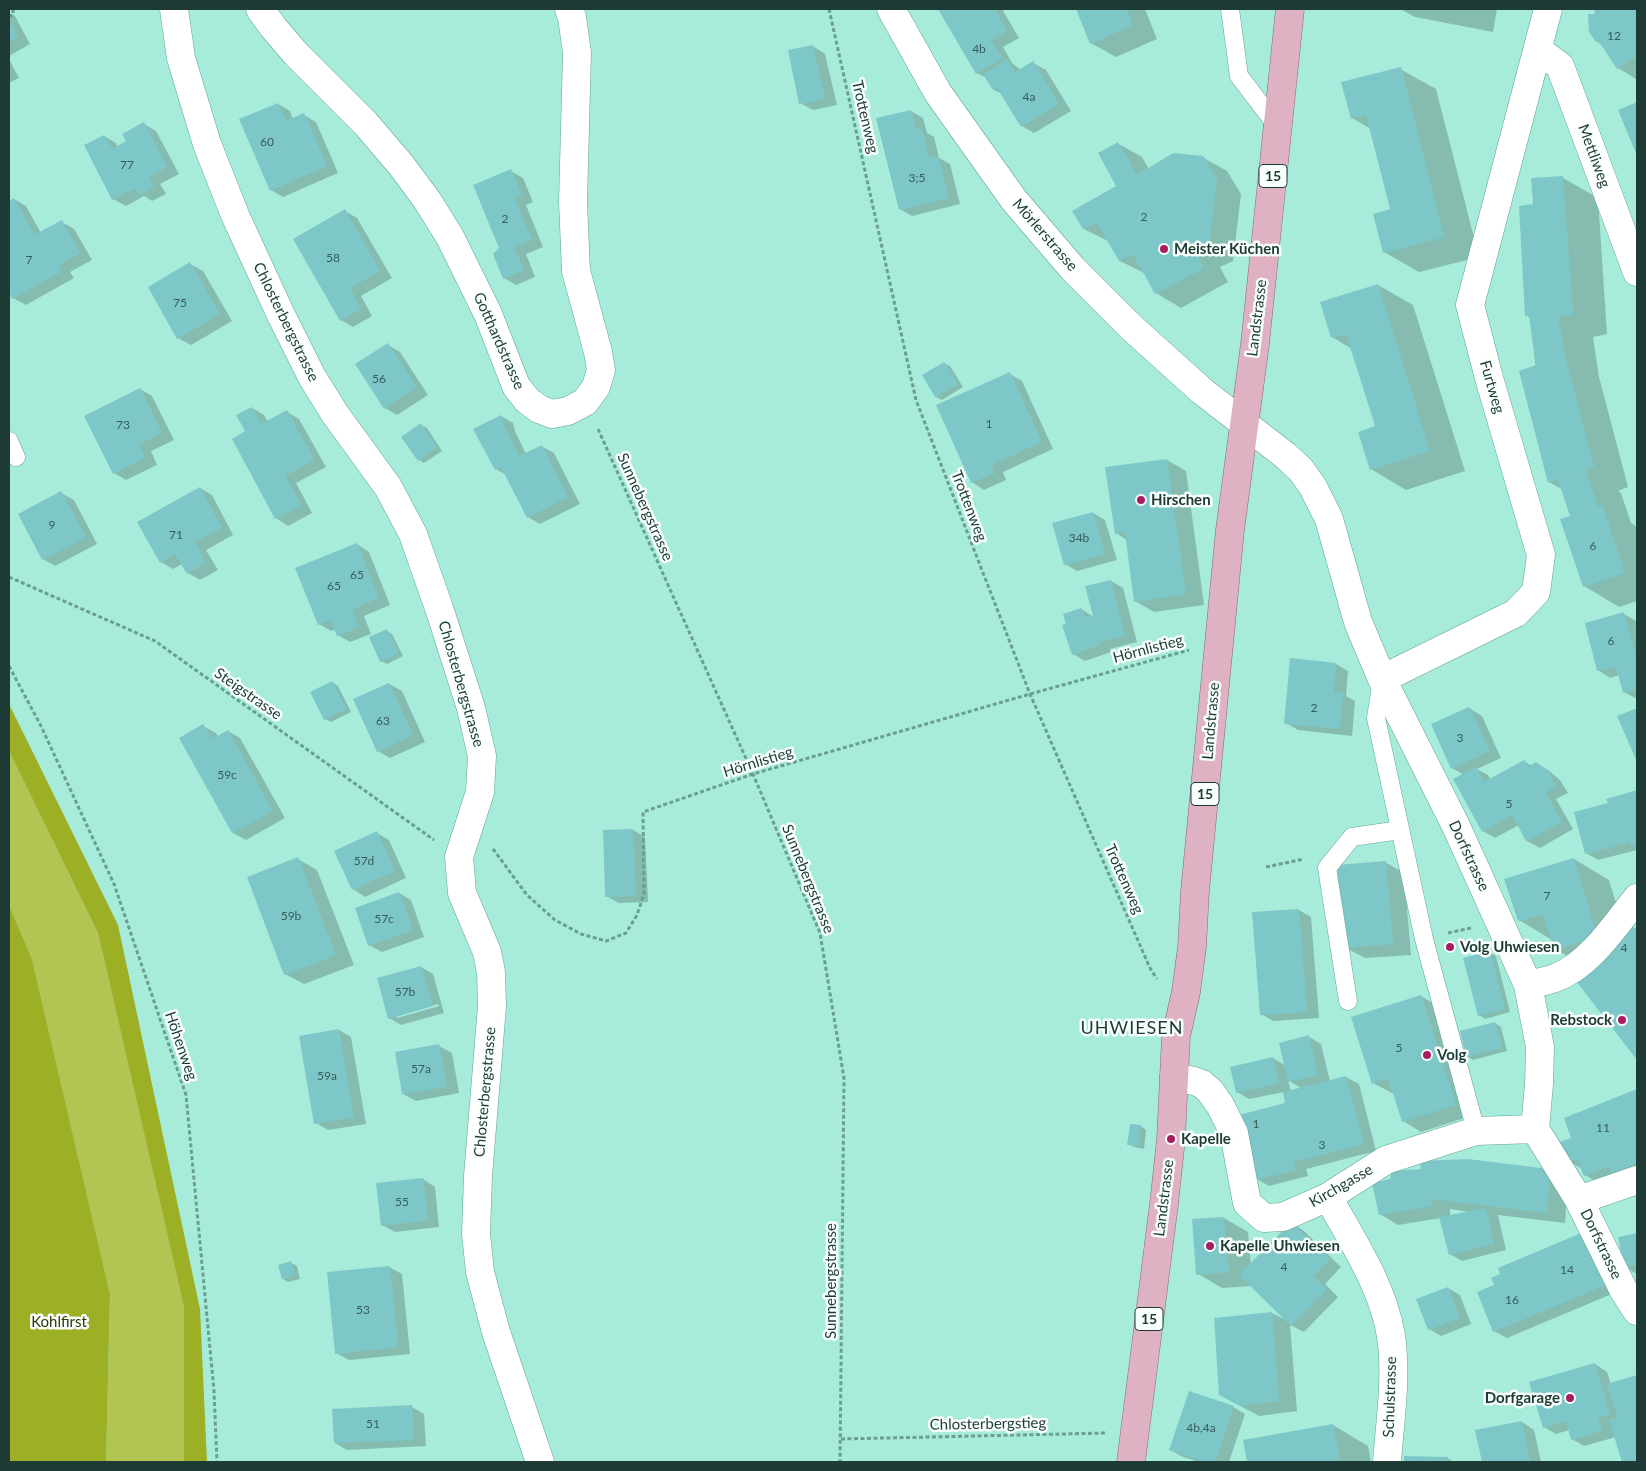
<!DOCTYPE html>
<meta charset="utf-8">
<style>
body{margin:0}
#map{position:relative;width:1646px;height:1471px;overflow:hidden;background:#a7ecdb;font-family:Lato,sans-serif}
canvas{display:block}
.frame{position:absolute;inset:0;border:10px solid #1e3a34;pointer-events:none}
</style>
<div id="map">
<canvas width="1646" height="1471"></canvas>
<div class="frame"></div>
</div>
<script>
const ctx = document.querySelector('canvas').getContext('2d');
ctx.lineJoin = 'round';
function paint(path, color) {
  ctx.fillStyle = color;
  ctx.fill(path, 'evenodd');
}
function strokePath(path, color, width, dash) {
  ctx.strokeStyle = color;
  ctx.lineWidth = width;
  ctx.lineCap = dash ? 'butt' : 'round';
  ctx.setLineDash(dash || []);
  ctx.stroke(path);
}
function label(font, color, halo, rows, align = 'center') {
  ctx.font = font + ' Lato,sans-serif';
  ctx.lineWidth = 5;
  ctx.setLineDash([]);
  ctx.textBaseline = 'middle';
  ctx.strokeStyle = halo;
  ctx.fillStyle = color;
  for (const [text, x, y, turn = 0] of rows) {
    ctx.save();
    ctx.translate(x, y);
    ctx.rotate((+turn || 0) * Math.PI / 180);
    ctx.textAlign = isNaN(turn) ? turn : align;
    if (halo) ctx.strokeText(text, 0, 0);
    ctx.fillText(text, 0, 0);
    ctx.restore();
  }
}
paint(new Path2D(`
 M9 751 98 933 184 1307V1462H106L110 1294 32 959 9 905Z`), '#b2c552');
paint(new Path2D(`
 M9 704 118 925 200 1309 207 1462H184V1307L98 933 9 751Z
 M9 905 32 959 110 1294 106 1462H9Z`), '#9daf24');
paint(new Path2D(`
 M940 9H1002L1019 38 1003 47 1012 63 1021 70 1033 63 1046 70 1071 111 1034 133 1022 126 1002 94 994 90 988 79 977 73Z
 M1077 9H1145L1157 39 1116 57 1091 43Z
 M1400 9H1497L1493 32 1415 17Z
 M1596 9H1637L1636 79 1618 68 1602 45 1596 41Z
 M9 13 15 16 30 44 9 56Z
 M813 46 825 54 837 105 813 110 800 103Z
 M9 59 19 78 9 83Z
 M1400 69 1436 89 1479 257 1419 272 1384 252 1392 210 1371 129 1352 118Z
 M278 104 290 111 293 119 304 115 316 122 338 173 283 197 271 190Z
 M911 111 923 118 927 133 934 137 939 158 950 164 960 204 912 216 900 209Z
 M144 124 156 131 179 174 160 184 166 194 152 201 144 196 126 206 113 199 104 136 116 143 118 147 128 142Z
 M1117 143 1142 157 1149 169 1202 157 1227 171 1241 194 1233 261 1220 267 1228 282 1181 308 1156 293 1146 274 1120 261 1110 242 1084 229 1118 186Z
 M511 171 523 178 533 202 526 205 543 247 526 254 535 277 516 285 504 278 501 248Z
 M1563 178 1598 198 1607 334 1593 337 1599 377 1628 487 1618 491 1621 493 1631 523 1637 527V601L1619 607 1584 586 1572 516 1563 490 1549 482 1530 318 1526 315 1534 205Z
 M14 199 26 206 41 233 62 222 74 229 92 260 70 272 74 278 26 305 13 298 9 289V202Z
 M345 211 357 218 392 278 361 296 372 316 353 327 341 320Z
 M190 264 203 271 232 321 191 345 178 338Z
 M1378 285 1413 305 1465 471 1406 490 1371 469 1376 427 1352 349 1332 337Z
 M388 345 400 352 428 395 397 415 385 408Z
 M944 363 950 366 963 387 942 400 936 397Z
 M1010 374 1022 381 1053 449 1003 472 1006 480 984 490 972 482Z
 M140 389 152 396 174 440 151 451 157 465 126 480 114 473Z
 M252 408 264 415 268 422 287 412 299 419 326 467 296 483 312 513 288 526 276 518 247 432Z
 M501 416 513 423 515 431 526 454 541 446 554 453 580 504 540 524 528 517 506 475 496 469Z
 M421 425 427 428 442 451 424 463 419 460Z
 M1167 460 1186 471 1204 605 1154 612 1135 601 1127 540 1116 533Z
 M200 488 212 495 233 535 206 550 218 570 200 580 188 573 182 564 173 569 161 562Z
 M61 493 74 500 97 544 55 566 43 559Z
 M1093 513 1105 520 1117 560 1077 571 1065 564Z
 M357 544 369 552 390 605 364 616 371 634 350 642 338 635 336 629 331 631 319 624Z
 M1111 581 1123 588 1137 642 1110 649 1111 652 1085 661 1073 654 1067 624 1081 609 1094 617Z
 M1624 614 1636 621 1637 625V699L1624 692 1620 675 1610 678 1598 670Z
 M387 631 392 634 403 656 387 664 381 661Z
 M1336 664 1348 671 1346 696 1355 701 1352 736 1298 730 1286 723Z
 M332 682 338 686 351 712 331 722 325 719Z
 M389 684 402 691 425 742 390 758 378 751Z
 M1469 708 1482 716 1501 758 1477 769 1488 775 1491 780 1524 761 1532 766 1536 763 1548 770 1560 780 1568 793 1556 799 1573 829 1540 848 1527 841 1519 825 1495 838 1483 831 1464 775 1452 768Z
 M203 726 216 733 218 737 228 731 240 738 285 818 246 840 233 833 181 738Z
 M1637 791V850L1598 860 1586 853 1609 804 1608 799Z
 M633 830 645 837 648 902 619 903 606 896 604 831Z
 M377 833 389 840 406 878 365 897 353 889Z
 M298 859 317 870 354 965 304 984 285 974Z
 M1574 859 1609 880 1624 930 1629 925 1637 929V1058L1578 982 1592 970 1555 949 1552 940 1519 920Z
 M1385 862 1404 873 1411 955 1365 958 1346 948Z
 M399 893 411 900 424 937 382 952 369 945Z
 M1299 910 1311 917 1319 1018 1273 1021 1261 1014Z
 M1490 953 1496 956 1510 1012 1485 1019 1479 1015Z
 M421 967 433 974 444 1013 401 1025 389 1018ZM438 1004 439 1006 397 1018V1015Z
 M1421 996 1439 1007 1474 1115 1421 1132 1403 1121 1394 1093H1392L1373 1083Z
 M1495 1023 1501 1027 1507 1051 1473 1060 1467 1056Z
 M339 1030 351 1037 366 1124 328 1130 316 1123Z
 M1309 1037 1321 1044 1330 1081 1346 1077 1359 1084 1376 1151 1306 1169 1308 1176 1269 1186 1257 1179 1287 1103 1284 1092 1249 1099 1237 1092 1273 1058 1286 1066ZM1288 1080 1302 1089 1291 1092Z
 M439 1046 452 1053 459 1093 416 1101 403 1094Z
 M1637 1091V1189L1620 1196 1585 1175 1582 1169 1569 1161 1573 1138Z
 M1141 1126 1146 1130 1144 1149 1134 1147 1129 1144Z
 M1468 1160 1568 1181 1565 1223 1498 1215 1506 1250 1462 1261 1450 1254 1441 1218 1398 1225 1380 1214 1422 1170ZM1450 1209 1470 1212 1450 1216Z
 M423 1179 435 1187 439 1227 395 1232 382 1225Z
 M1224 1218 1248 1232 1251 1265 1292 1223 1304 1231 1341 1267 1325 1284 1338 1297 1304 1332 1290 1325 1297 1411 1259 1416 1220 1395 1272 1313 1286 1320 1252 1286 1222 1288 1198 1274Z
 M1586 1233 1619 1291 1507 1338 1494 1331 1495 1285Z
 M1637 1234V1274L1625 1267 1619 1238Z
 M291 1263 297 1266 300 1279 288 1282 283 1279Z
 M389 1267 402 1274 410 1354 349 1360 336 1353Z
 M1448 1288 1460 1295 1471 1324 1441 1336 1429 1329Z
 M1595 1364 1607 1372 1611 1384 1637 1376V1462H1623L1616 1437 1584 1446 1572 1439 1569 1430 1556 1434 1544 1427Z
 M412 1407 424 1414 426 1446 347 1450 335 1443Z
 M1233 1407 1245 1414 1229 1462H1199L1183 1457 1170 1450Z
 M1522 1422 1534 1430 1541 1462H1483L1477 1431Z
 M1333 1425 1368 1446 1371 1462H1248L1244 1441Z
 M1406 1458H1447L1454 1462H1405Z`), '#0003');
paint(new Path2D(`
 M938 9H995L1007 31 991 40 1002 58 976 74Z
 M1076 9H1127L1133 25 1090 44Z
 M1594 9H1637V56L1617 69 1598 40 1596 42 1589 32 1588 14H1595Z
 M9 20 18 37 9 42Z
 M813 45 825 99 799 104 788 50Z
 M1007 59 1015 72 1033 61 1059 104 1021 127 997 88 993 90 983 74Z
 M1401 67 1444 237 1383 253 1373 214 1390 209 1366 115 1351 119 1341 82Z
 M1637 102V156L1618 110Z
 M278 103 286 121 304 113 327 166 270 191 239 119Z
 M911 110 916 130 922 128 929 158 938 156 949 198 899 210 876 118Z
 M144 122 167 167 149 177 154 187 139 195 135 188 112 200 84 145 104 135 112 149 126 141 122 134Z
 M1118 142 1137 175 1173 153 1203 156 1217 179 1209 247 1196 253 1204 268 1155 294 1133 254 1119 261 1097 223 1083 229 1072 211 1116 186 1098 153Z
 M511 169 522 195 514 198 532 240 514 247 524 270 503 279 493 254 499 248 473 185Z
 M1563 176 1573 314 1558 317 1565 356 1594 467 1548 483 1519 371 1536 365 1529 316H1525L1519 206 1533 204 1531 178Z
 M14 198 34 235 62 220 80 253 59 265 62 271 12 299 9 292V201Z
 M345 209 380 271 350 288 361 309 340 321 293 239Z
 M190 262 220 314 177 339 148 287Z
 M1378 284 1430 451 1370 470 1358 432 1375 426 1346 334 1331 338 1320 302Z
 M388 343 417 387 384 409 355 364Z
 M944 362 958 384 935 397 922 375Z
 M1010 372 1042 442 991 465 995 473 971 483 936 405Z
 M140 388 162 433 139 444 145 458 113 474 84 416Z
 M252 407 261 424 287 410 314 460 285 476 301 506 275 519 232 439 245 431 236 415Z
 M501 415 503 423 519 456 542 445 568 497 527 518 501 467 495 470 473 429Z
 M421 423 437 447 418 461 401 437Z
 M1167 459 1186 594 1134 602 1125 533 1115 534 1105 467Z
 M1586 471 1598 507 1602 505 1625 573 1583 587 1560 519 1570 516 1558 480Z
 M200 487 222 528 194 542 206 563 187 574 175 554 160 563 137 522Z
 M61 491 86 537 42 560 18 514Z
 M1093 512 1105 554 1064 565 1052 523Z
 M357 543 379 598 352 609 359 627 337 636 330 620 318 625 295 568Z
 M1111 580 1125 636 1098 642 1099 645 1072 655 1062 625 1066 624 1063 614 1081 608 1085 618 1093 616 1085 586Z
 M1624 612 1637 660V689L1623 693 1616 667 1597 671 1585 623Z
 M387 629 398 653 380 662 369 637Z
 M1290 658 1336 663 1334 692 1343 693 1340 729 1284 724Z
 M332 681 346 709 324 720 310 692Z
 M389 683 413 735 377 752 353 699Z
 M1469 707 1490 751 1451 769 1431 724Z
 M1637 708V762L1617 716Z
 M203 724 212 739 228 730 273 811 232 833 179 738Z
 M1524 760 1528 767 1536 762 1548 771 1556 786 1545 792 1562 822 1526 841 1512 815 1482 832 1453 779 1476 767 1484 782Z
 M1637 790V844L1631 846 1630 842 1585 854 1574 812 1608 803 1606 799Z
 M633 829 636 896 605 897 603 830Z
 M377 831 395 871 352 890 334 851Z
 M298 857 336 955 284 975 247 877Z
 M1574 858 1596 933 1590 939 1554 950 1543 914 1518 921 1504 879Z
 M1386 861 1393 944 1345 948 1337 865Z
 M399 892 413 930 368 946 355 908Z
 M1299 909 1307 1012 1260 1015 1252 912Z
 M1629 923 1637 931V1060L1576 981 1614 951 1608 945Z
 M1490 951 1505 1009 1478 1016 1463 958Z
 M421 966 433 1006 388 1019 377 978Z
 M1421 995 1456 1105 1402 1122 1388 1078 1372 1084 1351 1017Z
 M1495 1022 1502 1048 1466 1057 1460 1031Z
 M339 1029 354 1117 314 1124 299 1036Z
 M1309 1035 1318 1075 1288 1082 1279 1043Z
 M439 1044 447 1087 402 1094 395 1052Z
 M1273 1057 1279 1083 1236 1093 1230 1067Z
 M1346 1076 1364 1144 1294 1162 1296 1170 1256 1180 1239 1115 1285 1103 1283 1092Z
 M1637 1089V1163L1612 1173 1609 1166 1584 1176 1577 1159 1568 1162 1560 1142 1571 1138 1564 1118Z
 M1130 1124 1141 1125 1139 1146 1127 1145Z
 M1468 1159 1550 1169 1547 1213 1432 1199V1206L1379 1215 1372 1183 1390 1179 1392 1171 1421 1169 1420 1161Z
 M423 1178 428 1220 381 1226 376 1183Z
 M1486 1208 1494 1244 1449 1255 1439 1217Z
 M1224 1217 1229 1272 1196 1275 1192 1219Z
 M1291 1222 1330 1259 1313 1276 1327 1289 1291 1326 1239 1275Z
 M1586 1231 1608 1284 1493 1332 1477 1292 1494 1285 1491 1278 1500 1274 1498 1268Z
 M1637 1233V1274H1636L1635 1265 1624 1267 1618 1237Z
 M291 1261 295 1276 282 1279 278 1265Z
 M390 1266 398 1347 335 1354 327 1272Z
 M1448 1287 1460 1318 1428 1330 1416 1299Z
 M1272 1312 1279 1401 1240 1406 1219 1395 1214 1318Z
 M1595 1363 1610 1414 1598 1417 1602 1431 1571 1440 1566 1421 1543 1428 1529 1382Z
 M1637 1375V1462H1622L1609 1420 1618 1417 1607 1384Z
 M1189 1391 1234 1406 1215 1462H1205L1169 1450Z
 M412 1405 414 1440 334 1443 332 1409Z
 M1522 1421 1530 1462H1482L1475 1430Z
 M1333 1424 1340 1462H1247L1243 1440Z
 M1404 1456 1448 1457V1462H1404Z`), '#7ec7c9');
const service = new Path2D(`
 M1230 9 1239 76 1278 127
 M9 441 16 457
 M1382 680 1376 718 1424 939 1476 1131
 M1348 1001 1327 868 1352 837 1400 830`);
const minor = new Path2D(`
 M174 9 181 58 207 144 235 215 280 313 312 377 335 414 388 487 413 534 440 611 471 708 482 756 480 792 459 857 462 893 487 952 491 972 492 1006 478 1176 476 1234 480 1272 496 1332 540 1462
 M260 9 273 27 296 54 366 124 401 165 427 200 450 237 488 314 516 386 527 400 539 409 552 414 568 411 585 402 596 387 601 370 598 352 576 271 573 202 577 53 572 17 569 9
 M891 9 938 93 1014 200 1073 269 1131 327 1202 391 1286 456 1301 470 1313 487 1329 519 1358 622 1382 679 1455 824 1528 985 1540 1047 1539 1084 1535 1129 1579 1200 1624 1291 1637 1311
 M1538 50 1560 66 1637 272
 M1382 679 1516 613 1536 592 1541 555 1489 378 1470 305 1548 9
 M1528 985C1537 983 1546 981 1555 978 1589 966 1615 925 1637 898
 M1174 1077 1194 1081 1202 1084 1210 1091 1220 1105 1234 1133 1247 1203 1264 1218 1283 1217 1328 1197 1386 1160 1476 1131 1535 1129
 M1328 1197C1352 1240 1383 1286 1391 1336 1397 1377 1390 1421 1387 1462
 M1579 1200 1637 1180`);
const primary = new Path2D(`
 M1131 1462 1164 1204 1171 1139 1176 1036 1186 992 1192 947 1195 891 1230 530 1255 344 1290 9`);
strokePath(service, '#60a494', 19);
strokePath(minor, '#60a494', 29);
strokePath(primary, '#8c6776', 29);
strokePath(new Path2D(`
 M829 9 916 400 1030 694 1150 968 1157 979
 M9 17 13 15V9
 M598 429 753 774 820 933 844 1078 840 1462
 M9 577 155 641 434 840
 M9 666 41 726 114 884 186 1095 214 1391 217 1462
 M493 849 527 895 555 920 581 934 606 941 626 933 637 915 644 894 643 812 753 774 1030 694 1189 650
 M1266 867 1304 859
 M1448 933 1471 928
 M841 1439 1106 1433`), '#6b9e92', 3, [4, 2.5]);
strokePath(service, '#fff', 18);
strokePath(minor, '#fff', 28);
strokePath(primary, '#deb2c2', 28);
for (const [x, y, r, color] of [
 [1164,249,5,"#a81d61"],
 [1141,500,5,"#a81d61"],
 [1450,947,5,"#a81d61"],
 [1622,1020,5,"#a81d61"],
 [1427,1055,5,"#a81d61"],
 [1171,1139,5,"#a81d61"],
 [1210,1246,5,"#a81d61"],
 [1570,1398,5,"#a81d61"]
]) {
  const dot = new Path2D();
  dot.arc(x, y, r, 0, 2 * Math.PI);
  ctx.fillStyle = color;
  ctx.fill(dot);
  strokePath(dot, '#f8fefc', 2);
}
label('12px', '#365d59', null, [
 ["12",1614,36],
 ["4b",979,49],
 ["4a",1029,97],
 ["60",267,142],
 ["77",127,165],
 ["3;5",917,178],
 ["2",1144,217],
 ["2",505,219],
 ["58",333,258],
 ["7",29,260],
 ["75",180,303],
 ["56",379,379],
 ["1",989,424],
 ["73",123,425],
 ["9",52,525],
 ["71",176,535],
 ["34b",1079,538],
 ["6",1593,546],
 ["65",357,575],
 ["65",334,586],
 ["6",1611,641],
 ["2",1314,708],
 ["63",383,721],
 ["3",1460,738],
 ["59c",227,775],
 ["5",1509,804],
 ["57d",364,861],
 ["7",1547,896],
 ["59b",291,916],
 ["57c",384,919],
 ["4",1624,948],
 ["57b",405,992],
 ["5",1399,1048],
 ["57a",421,1069],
 ["59a",327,1076],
 ["1",1256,1124],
 ["11",1603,1128],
 ["3",1322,1145],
 ["55",402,1202],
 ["4",1284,1267],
 ["14",1567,1270],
 ["16",1512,1300],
 ["53",363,1310],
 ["51",373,1424],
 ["4b,4a",1201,1428]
]);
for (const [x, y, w] of [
 [1273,176,28],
 [1205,794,28],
 [1149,1319,28]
]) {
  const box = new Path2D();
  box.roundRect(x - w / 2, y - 11.5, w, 23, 4);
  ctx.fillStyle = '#f8fefc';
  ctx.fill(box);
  strokePath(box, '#1e3a34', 1);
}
label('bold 14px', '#1e3a34', null, [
 ["15",1273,176],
 ["15",1205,794],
 ["15",1149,1319]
]);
label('15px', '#1e3a34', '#f8fefc', [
 ["Trottenweg",865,117,77],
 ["Mettliweg",1594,156,70],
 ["Mörlerstrasse",1045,235,49],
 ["Landstrasse",1257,318,-83],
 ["Chlosterbergstrasse",286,322,64],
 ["Gotthardstrasse",499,341,66],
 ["Furtweg",1492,387,74],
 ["Trottenweg",969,506,69],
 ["Sunnebergstrasse",645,507,66],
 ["Hörnlistieg",1148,649,-15],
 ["Chlosterbergstrasse",461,684,74],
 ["Steigstrasse",248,694,35],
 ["Landstrasse",1211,721,-85],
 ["Hörnlistieg",758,762,-17],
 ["Dorfstrasse",1469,856,65],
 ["Sunnebergstrasse",808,879,68],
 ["Trottenweg",1124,879,66],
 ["Höhenweg",181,1046,71],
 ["Chlosterbergstrasse",485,1092,-85],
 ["Kirchgasse",1341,1186,-30],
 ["Landstrasse",1164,1198,-83],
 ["Dorfstrasse",1601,1244,64],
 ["Sunnebergstrasse",831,1281,-90],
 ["Schulstrasse",1390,1397,-88],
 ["Chlosterbergstieg",988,1424,-1]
]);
label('bold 15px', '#1e3a34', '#f8fefc', [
 ["Meister Küchen",1174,249],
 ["Hirschen",1151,500],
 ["Volg Uhwiesen",1460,947],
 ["Rebstock",1612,1020,"right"],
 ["Volg",1437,1055],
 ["Kapelle",1181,1139],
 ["Kapelle Uhwiesen",1220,1246],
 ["Dorfgarage",1560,1398,"right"]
], 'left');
label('15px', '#323901', '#f8fefc', [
 ["Kohlfirst",59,1322]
]);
ctx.letterSpacing = '1px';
label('18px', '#1e3a34', '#f8fefc', [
 ["UHWIESEN",1132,1028]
]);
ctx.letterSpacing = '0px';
</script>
